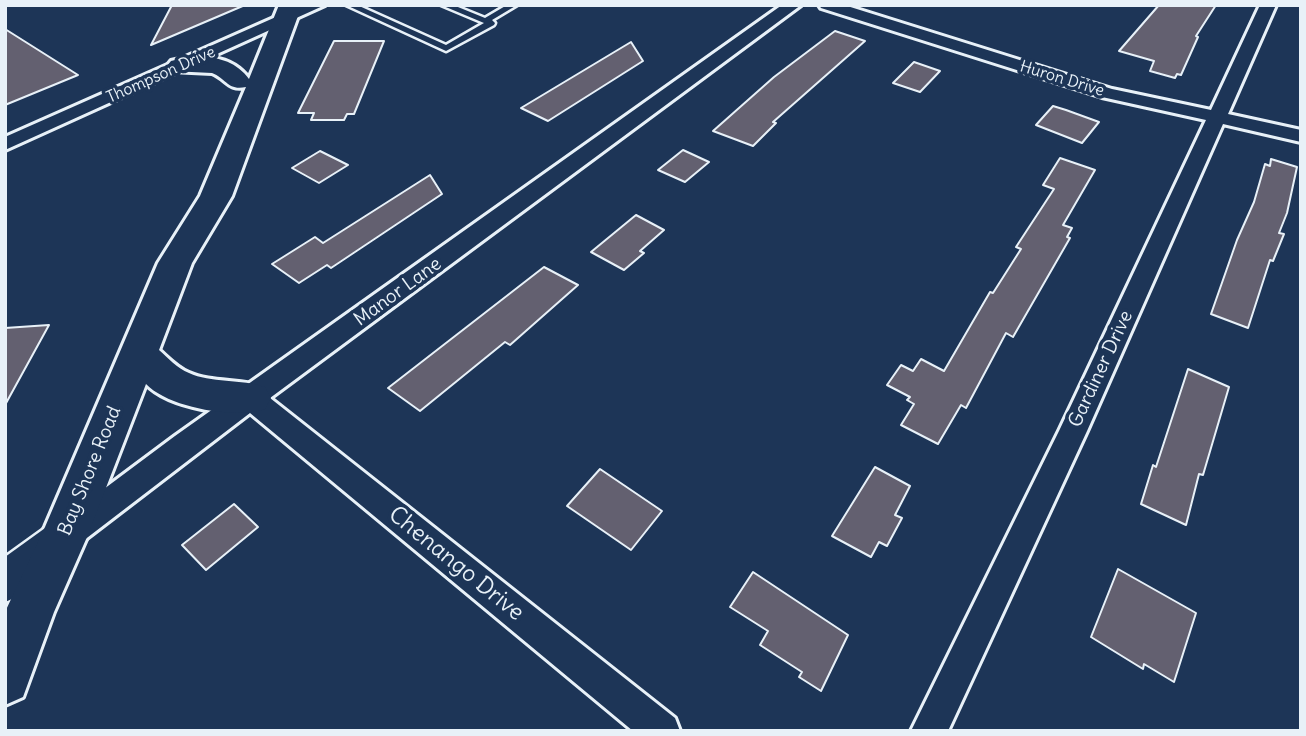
<!DOCTYPE html>
<style>
body{margin:0}
#map{position:relative;width:1306px;height:736px;overflow:hidden;background:#1d3557;font-family:Delius,sans-serif}
canvas{display:block}
.frame{position:absolute;inset:0;border:7px solid #e8f1f8;pointer-events:none}
</style>
<div id="map">
<canvas width="1306" height="736"></canvas>
<div class="frame"></div>
</div>
<script>
const ctx = document.querySelector('canvas').getContext('2d');
ctx.lineJoin = 'round';
function paint(path, color) {
  ctx.fillStyle = color;
  ctx.fill(path, 'evenodd');
}
function strokePath(path, color, width, dash) {
  ctx.strokeStyle = color;
  ctx.lineWidth = width;
  ctx.lineCap = dash ? 'butt' : 'round';
  ctx.setLineDash(dash || []);
  ctx.stroke(path);
}
function label(font, color, halo, rows, align = 'center') {
  ctx.font = font + ' Delius,sans-serif';
  ctx.lineWidth = 7;
  ctx.setLineDash([]);
  ctx.textBaseline = 'middle';
  ctx.strokeStyle = halo;
  ctx.fillStyle = color;
  for (const [text, x, y, turn = 0] of rows) {
    ctx.save();
    ctx.translate(x, y);
    ctx.rotate((+turn || 0) * Math.PI / 180);
    ctx.textAlign = isNaN(turn) ? turn : align;
    if (halo) ctx.strokeText(text, 0, 0);
    ctx.fillText(text, 0, 0);
    ctx.restore();
  }
}
const building = new Path2D(`
 M172 5H245L151 45Z
 M1159 5H1216L1196 36 1198 37 1181 75 1177 74 1175 78 1150 71 1154 61 1119 51Z
 M5 29 78 75 5 105Z
 M835 31 865 41 773 122 776 123 753 146 713 131 774 77Z
 M334 41H384L354 114H347L344 120H311L314 113H298Z
 M631 42 643 61 548 121 521 108Z
 M914 62 940 71 920 92 893 83Z
 M1053 106 1066 110 1099 122 1082 143 1036 125Z
 M683 150 709 162 685 182 658 170Z
 M320 151 348 165 319 183 292 168Z
 M1060 158 1095 170 1063 225 1072 228 1067 237 1070 238 1013 337 1006 333 966 408 961 405 938 444 901 425 914 404 907 400 910 397 887 385 901 365 913 371 921 359 944 371 990 292 993 293 1021 249 1016 247 1054 189 1043 185Z
 M1271 159 1297 167 1287 213 1279 233 1284 234 1273 261 1270 260 1248 328 1211 314 1237 240 1254 202 1265 164 1270 166Z
 M430 175 442 194 331 268 327 265 299 283 272 264 315 237 323 243Z
 M636 215 664 230 640 251 644 253 624 270 591 252Z
 M544 267 578 285 510 345 505 342 420 411 388 388Z
 M49 325 5 405V328Z
 M1188 369 1229 387 1203 475 1199 474 1186 525 1141 504 1153 465 1156 467Z
 M875 467 910 486 895 515 902 518 887 546 879 542 871 557 832 536Z
 M600 469 662 511 631 550 567 506Z
 M234 504 258 527 206 570 182 545Z
 M1118 569 1196 613 1174 682 1144 664 1143 669 1091 637Z
 M753 572 848 635 821 691 799 677 802 672 760 645 768 631 730 607Z`);
paint(building, '#636070');
strokePath(building, '#e8f1f8', 2);
const service = new Path2D(`
 M346 5H357L446 45 484 23 441 5H453L485 18 507 5H517L492 20 495 23 494 25 446 51Z`);
const minor = new Path2D(`
 M303 5H325L5 150V137Z
 M782 5H801L270 398 675 718 680 731H633L250 413 79 544 68 548 57 544 52 534 57 524 175 436Z
 M819 5H844L1112 89 1211 110 1260 5H1276L1228 114 1301 130V142L1223 124 1087 431 948 731H911L1059 431 1206 120 1102 97 821 8Z`);
const tertiary = new Path2D(`
 M62 521 76 526 82 539C72 562 29 592 5 602V557L48 526Z`);
const secondary = new Path2D(`
 M279 5H302L232 196 192 263 159 350C168 358 177 368 189 373 210 383 242 379 265 387L271 398 265 409C235 419 169 408 146 384L87 537 54 612 23 697 5 705V612L45 527 158 263 200 196 246 87C228 91 227 79 212 73L171 71 167 66 171 61C199 54 231 54 249 79Z`);
strokePath(service, '#e8f1f8', 5);
strokePath(minor, '#e8f1f8', 6);
strokePath(tertiary, '#e8f1f8', 5);
strokePath(secondary, '#e8f1f8', 6);
paint(service, '#1d3557');
paint(minor, '#1d3557');
paint(tertiary, '#1d3557');
paint(secondary, '#1d3557');
label('16px', '#e8f1f8', '#1d3557', [
 ["Thompson Drive",161,75,-24],
 ["Huron Drive",1062,79,17]
]);
label('19px', '#e8f1f8', '#1d3557', [
 ["Manor Lane",398,292,-36],
 ["Gardiner Drive",1101,369,-65],
 ["Bay Shore Road",90,471,-68]
]);
label('23px', '#e8f1f8', '#1d3557', [
 ["Chenango Drive",456,564,39]
]);
</script>
